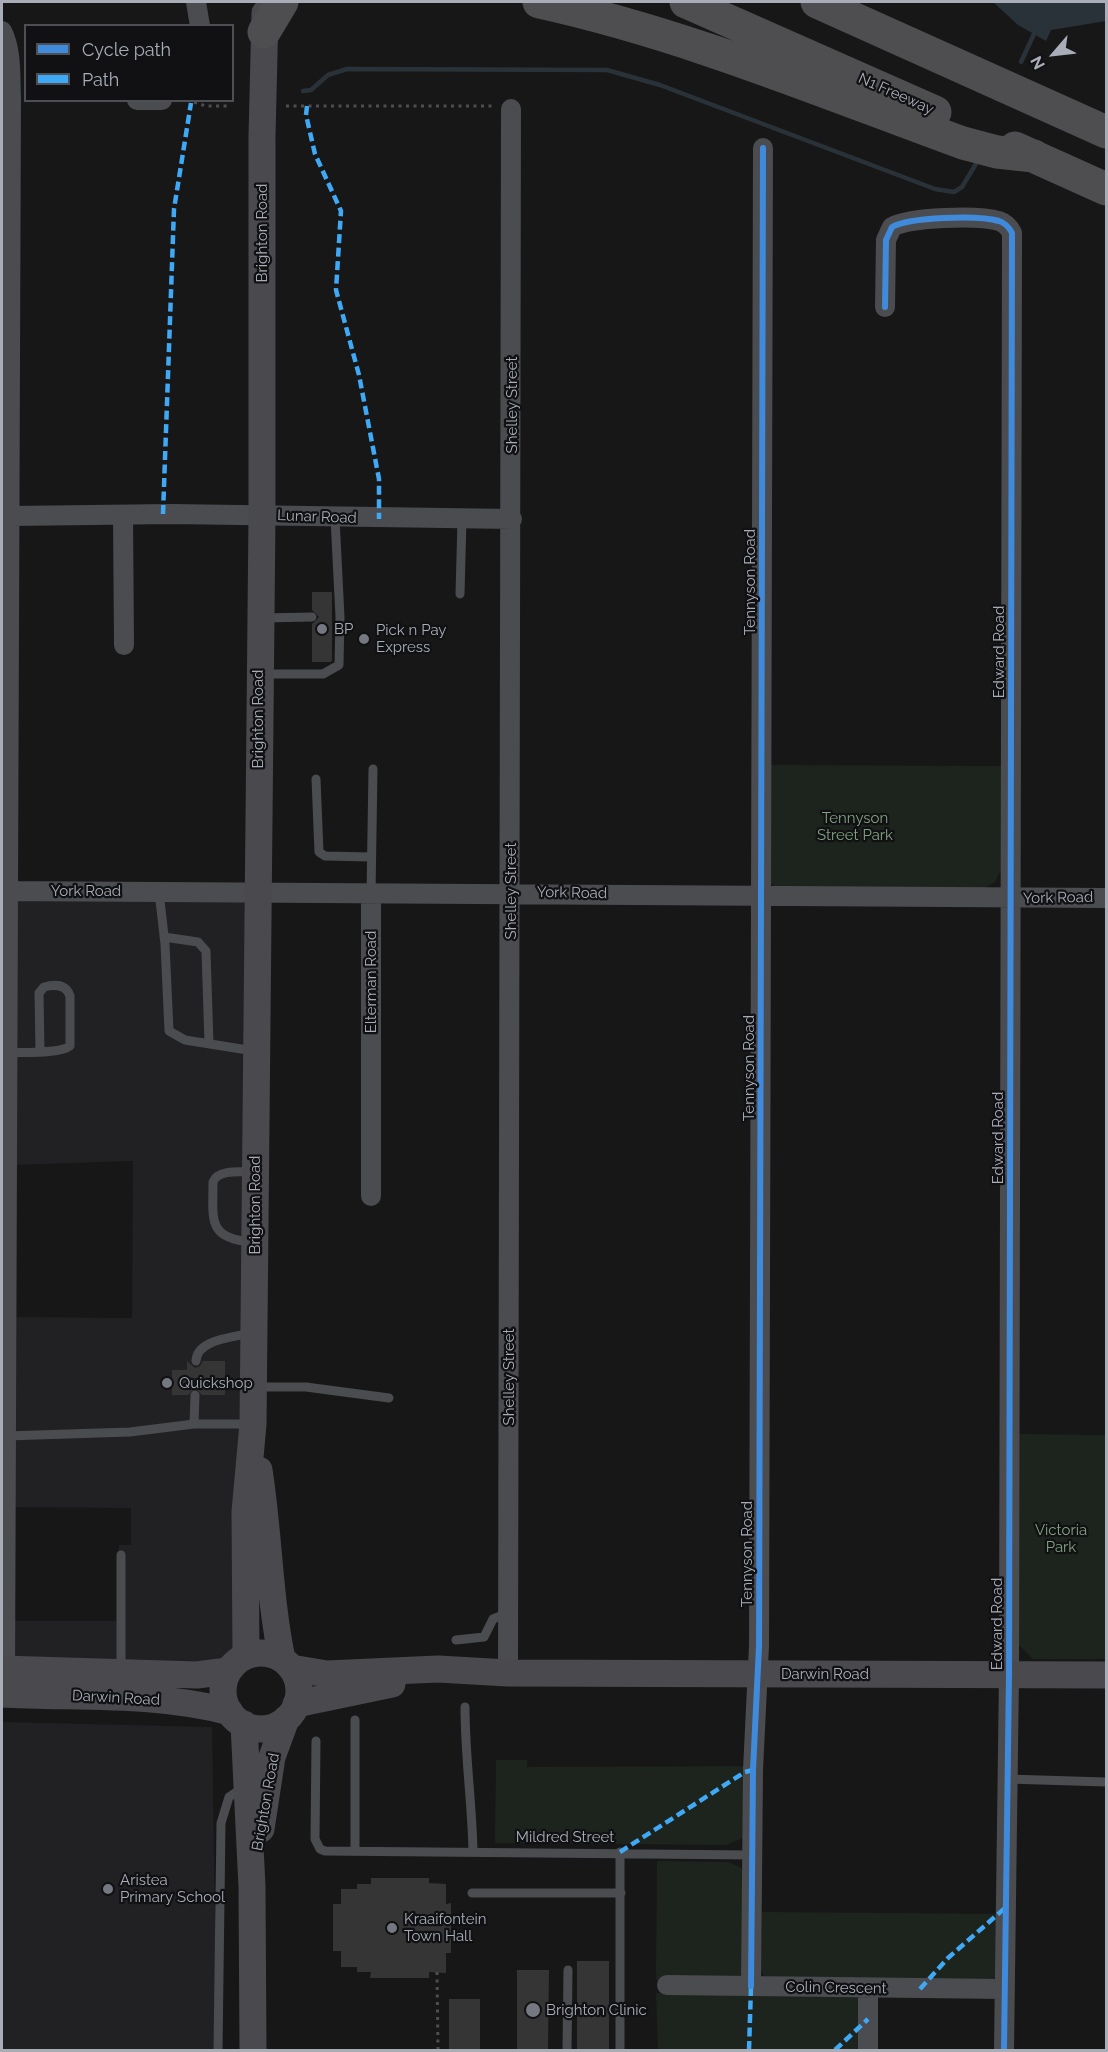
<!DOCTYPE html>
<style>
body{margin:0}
#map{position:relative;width:1108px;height:2052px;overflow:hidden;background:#171717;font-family:Raleway,sans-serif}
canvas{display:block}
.frame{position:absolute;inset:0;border:3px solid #a8adb8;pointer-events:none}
.legend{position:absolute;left:24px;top:24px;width:210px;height:78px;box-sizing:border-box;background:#111113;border:2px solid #4d4f55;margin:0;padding:8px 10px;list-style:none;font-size:18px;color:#a8adb8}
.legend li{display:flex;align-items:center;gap:12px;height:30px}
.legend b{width:30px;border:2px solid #4d4f55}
.north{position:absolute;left:1024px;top:24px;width:60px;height:60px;-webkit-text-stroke:4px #111113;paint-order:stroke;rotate:242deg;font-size:16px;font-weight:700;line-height:24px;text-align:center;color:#a8adb8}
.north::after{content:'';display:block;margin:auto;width:21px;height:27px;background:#a8adb8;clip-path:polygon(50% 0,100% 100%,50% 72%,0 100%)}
</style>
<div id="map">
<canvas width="1108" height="2052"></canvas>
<div class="frame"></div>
<ul class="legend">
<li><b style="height:8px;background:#408adc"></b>Cycle path</li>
<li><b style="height:8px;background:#3fa9f5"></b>Path</li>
</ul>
<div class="north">N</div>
</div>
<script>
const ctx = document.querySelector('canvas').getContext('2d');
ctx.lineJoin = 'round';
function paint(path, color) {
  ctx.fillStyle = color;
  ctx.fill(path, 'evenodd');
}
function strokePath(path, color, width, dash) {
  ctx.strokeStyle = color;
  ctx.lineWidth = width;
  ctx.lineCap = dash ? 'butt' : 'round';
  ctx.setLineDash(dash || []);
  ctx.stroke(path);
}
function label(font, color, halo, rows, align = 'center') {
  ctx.font = font + ' Raleway,sans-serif';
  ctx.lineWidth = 4.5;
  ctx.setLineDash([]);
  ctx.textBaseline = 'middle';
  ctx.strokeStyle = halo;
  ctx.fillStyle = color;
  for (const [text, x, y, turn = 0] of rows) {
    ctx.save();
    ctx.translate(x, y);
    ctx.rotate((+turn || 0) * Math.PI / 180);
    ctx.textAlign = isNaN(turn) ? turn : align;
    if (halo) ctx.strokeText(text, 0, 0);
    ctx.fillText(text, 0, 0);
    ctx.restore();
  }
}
paint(new Path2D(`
 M9 892 256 895 236 1661 2 1671 5 1621H119V1545H131V1508L8 1507 9 1317 132 1318 133 1161 9 1165Z
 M2 1722 212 1727 217 2050H2Z`), '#212123');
paint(new Path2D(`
 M766 765 1001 766V870L995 882 983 889 775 886 770 883Z
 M1016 1434 1106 1435V1659H1033L1017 1643Z
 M496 1760H527V1767L748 1766 743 1838 726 1845 495 1843Z
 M657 1861 729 1862 743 1869 746 1969 741 1977 735 1980H656Z
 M762 1912 1000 1914 998 1976 986 1981 764 1976 761 1970Z
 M656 1993 854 1995 860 1999 863 2050H658Z`), '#1d241e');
paint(new Path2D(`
 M993 2H1106V21L1051 30 1046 41 1018 25Z`), '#2a3239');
strokePath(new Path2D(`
 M1021 62 1034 34
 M303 91 311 90 328 75 347 69 607 70 660 85 935 189 954 192 962 187 977 162`), '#2a3239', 4.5);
paint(new Path2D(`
 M312 592H332V661L330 662H312V624L319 617 312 610Z
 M187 1361 195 1368 200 1366 203 1361H225V1395H202L195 1388 188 1395H172V1370H187Z
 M371 1878H429V1883L446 1884V1904L451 1903V1953H446V1973L429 1972V1978H370L371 1972H357V1967H341V1951H333V1904H341V1889H357V1884H371Z
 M577 1961H609V2050H577Z
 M517 1970H549L548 2050H517Z
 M449 1999H480V2050H449Z`), '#353536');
strokePath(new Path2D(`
 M187 100 206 106H231
 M286 106H494
 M437 1972 438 2050`), '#4d4e52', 3, [3, 4.5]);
strokePath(new Path2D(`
 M460 594 462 519
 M262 618 312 617
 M264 674H323L339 665 340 617 335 518
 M316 779 319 852 325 856 371 857
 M159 892 165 944 169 1031 185 1040 254 1051
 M371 895 373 769
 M164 937 198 942 206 951 209 1044
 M7 1053C22 1052 60 1054 70 1046V996C66 984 55 984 44 987L39 993 40 1051
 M252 1242C207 1239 213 1219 213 1182 218 1169 241 1172 254 1172
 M196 1361C197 1339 233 1338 250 1333
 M254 1387H306L389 1398
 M194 1424 195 1395
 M6 1436 130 1432 194 1424H251
 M456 1640 484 1637 493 1619 508 1613
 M121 1671V1555
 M465 1707C465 1756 472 1803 473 1851
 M316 1741 315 1839 320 1849 325 1851 752 1855
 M1007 1779 1106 1782
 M355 1851V1720
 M472 1893H621
 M218 2050 221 1823 229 1797 244 1787
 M567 2050 568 1970
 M620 2050V1852`), '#4b4c50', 9);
strokePath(new Path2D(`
 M196 2 200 26
 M2 31C12 51 10 76 11 99L5 1682
 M137 100H162
 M885 307 886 240 892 227C910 217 978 215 999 221 1005 223 1009 227 1012 233L1009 1674 1004 2050
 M123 515 124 645
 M10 516 172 514 512 519
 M2 891 1106 898
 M371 895V1196
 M508 1673 511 109
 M667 1985 1005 1989
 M751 1986 753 1770 759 1646 763 148
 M868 2050V1988`), '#4b4c50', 20);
strokePath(new Path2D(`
 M259 1470C269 1533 269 1597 282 1659
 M223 1691a38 38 0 1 1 76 0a38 38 0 1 1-76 0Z
 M246 1655 245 1512 253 1424 262 515V137L265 13
 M291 1668 327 1674 438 1669 508 1673 1106 1675
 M2 1669 197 1675 228 1671
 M2 1694C77 1698 156 1692 230 1712
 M296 1704 392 1684
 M244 1724 252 1887 253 2050
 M261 1829 272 1757 286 1719`), '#4a4a4e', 27);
strokePath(new Path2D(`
 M539 2C685 34 823 92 963 143L997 152 1034 156
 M686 2 935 112
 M817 2 1106 132
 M264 32 282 2
 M1015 148 1106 189`), '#4e4e51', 33);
strokePath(new Path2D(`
 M307 106 306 115 315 154 341 211 336 290 359 375 379 479V519
 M163 514 174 209 191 103
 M620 1852 745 1772 753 1770
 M920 1989 948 1958 1005 1908
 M749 2050 751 1986
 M835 2050 868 2019`), '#3fa9f5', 4.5, [9, 4.5]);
strokePath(new Path2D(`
 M885 307 886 240 892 227C910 217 978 215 999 221 1005 223 1009 227 1012 233L1009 1674 1004 2050
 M751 1986 753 1770 759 1646 763 148`), '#408adc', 6);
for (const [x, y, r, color] of [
 [322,629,6,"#757880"],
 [364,639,6,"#757880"],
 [167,1383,6,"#757880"],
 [108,1889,6,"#757880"],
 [392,1928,6,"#757880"],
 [533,2010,8,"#757880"]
]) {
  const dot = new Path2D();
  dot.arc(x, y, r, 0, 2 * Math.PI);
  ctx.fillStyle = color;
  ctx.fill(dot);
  strokePath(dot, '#111113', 2);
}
label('15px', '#a8adb8', '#111113', [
 ["N1 Freeway",896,94,24],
 ["Brighton Road",262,233,-90],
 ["Shelley Street",512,405,-90],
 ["Lunar Road",317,517,2],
 ["Tennyson Road",750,582,-90],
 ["Edward Road",999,652,-90],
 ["Brighton Road",258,719,-90],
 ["York Road",86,891],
 ["Shelley Street",511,891,-90],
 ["York Road",572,893,1],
 ["York Road",1058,898,-1],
 ["Elterman Road",371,982,-90],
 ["Tennyson Road",749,1068,-90],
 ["Edward Road",998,1138,-90],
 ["Brighton Road",255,1205,-90],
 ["Shelley Street",509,1377,-90],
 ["Tennyson Road",747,1554,-90],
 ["Edward Road",997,1624,-90],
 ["Darwin Road",825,1674],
 ["Darwin Road",116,1698,3],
 ["Brighton Road",266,1802,-80],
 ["Mildred Street",565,1837],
 ["Colin Crescent",836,1988,1]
]);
label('15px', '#a8adb8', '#111113', [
 ["BP",334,629],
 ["Pick n Pay",376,630],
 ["Express",376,647],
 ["Quickshop",179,1383],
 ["Aristea",120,1880],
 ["Primary School",120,1897],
 ["Kraaifontein",404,1919],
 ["Town Hall",404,1936],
 ["Brighton Clinic",546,2010]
], 'left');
label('15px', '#7fa381', '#111113', [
 ["Tennyson",855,818],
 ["Street Park",855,835],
 ["Victoria",1061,1530],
 ["Park",1061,1547]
]);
</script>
